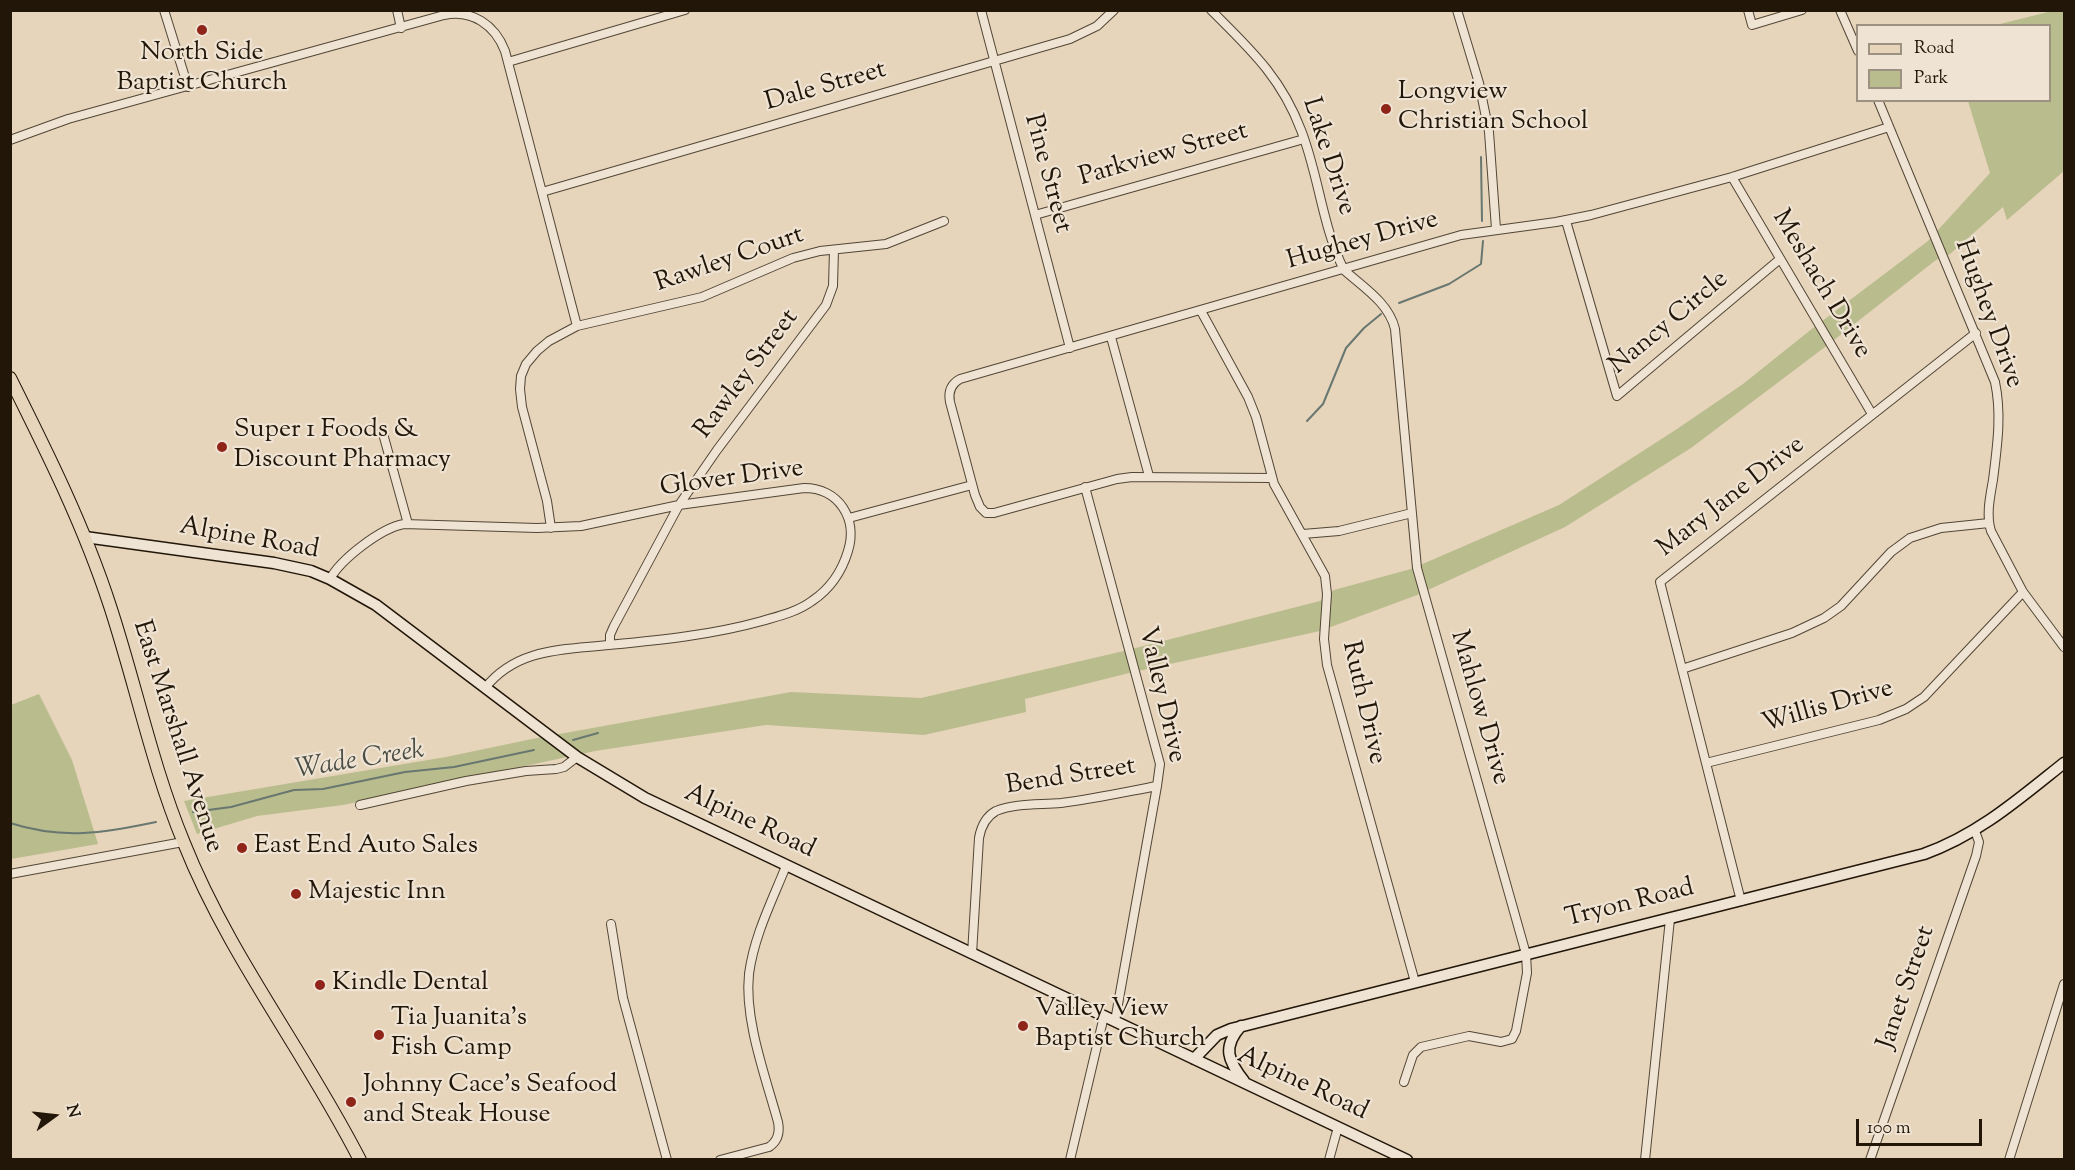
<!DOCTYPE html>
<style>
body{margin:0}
#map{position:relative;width:2075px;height:1170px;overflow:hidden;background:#e6d4bb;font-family:"Sorts Mill Goudy",serif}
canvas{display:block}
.frame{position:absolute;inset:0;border:12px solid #211608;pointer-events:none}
.legend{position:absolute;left:1856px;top:24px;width:195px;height:78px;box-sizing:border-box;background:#efe3d3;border:2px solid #9d9182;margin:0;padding:8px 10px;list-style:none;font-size:18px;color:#211608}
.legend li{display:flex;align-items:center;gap:12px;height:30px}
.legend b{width:30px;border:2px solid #9d9182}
.north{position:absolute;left:24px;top:1086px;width:60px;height:60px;-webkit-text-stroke:4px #efe3d3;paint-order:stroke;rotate:75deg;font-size:16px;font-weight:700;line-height:24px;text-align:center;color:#211608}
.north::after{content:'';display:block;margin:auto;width:21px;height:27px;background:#211608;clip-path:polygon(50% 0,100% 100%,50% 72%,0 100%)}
.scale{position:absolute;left:1856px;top:1119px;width:126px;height:27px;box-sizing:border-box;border:3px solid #211608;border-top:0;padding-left:8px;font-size:18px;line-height:21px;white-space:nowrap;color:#211608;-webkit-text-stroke:4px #efe3d3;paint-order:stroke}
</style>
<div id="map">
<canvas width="2075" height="1170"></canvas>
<div class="frame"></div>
<ul class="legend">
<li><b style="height:8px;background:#e6d4bb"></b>Road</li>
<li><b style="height:16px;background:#b9bc8d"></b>Park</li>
</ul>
<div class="north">N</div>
<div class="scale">100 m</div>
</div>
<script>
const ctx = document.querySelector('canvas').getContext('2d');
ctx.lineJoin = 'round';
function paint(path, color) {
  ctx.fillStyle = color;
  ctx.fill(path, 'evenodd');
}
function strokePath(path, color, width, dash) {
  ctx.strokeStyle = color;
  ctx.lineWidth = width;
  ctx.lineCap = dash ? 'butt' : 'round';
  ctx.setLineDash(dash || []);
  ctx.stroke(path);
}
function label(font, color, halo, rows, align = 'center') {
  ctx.font = font + ' "Sorts Mill Goudy",serif';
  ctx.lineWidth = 4.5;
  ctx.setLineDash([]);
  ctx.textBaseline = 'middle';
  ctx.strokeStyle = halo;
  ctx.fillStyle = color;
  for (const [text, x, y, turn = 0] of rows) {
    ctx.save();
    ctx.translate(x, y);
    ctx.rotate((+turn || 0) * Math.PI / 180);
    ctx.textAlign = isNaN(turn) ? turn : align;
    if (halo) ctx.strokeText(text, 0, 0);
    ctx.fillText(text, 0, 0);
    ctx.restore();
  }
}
paint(new Path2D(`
 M2052 11H2064V171L2007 220 2003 207 1950 254 1936 260 1825 347 1691 448 1565 527 1417 595 1320 631 1129 673 1025 699 1026 712 924 735 766 725 595 751 343 805 257 816 197 834 184 801 446 757 532 739 791 692 921 698 1124 651 1320 601 1334 590 1411 569 1559 505 1677 429 1743 384 1813 328 1928 241 1990 173 1968 101 2050 100V26L1996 25Z
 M39 694 72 760 98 844 11 859V705Z`), '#b9bc8d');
strokePath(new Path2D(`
 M1481 157 1482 221
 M1399 303 1449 284 1481 264 1483 241
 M1307 421 1323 404 1346 348 1364 328 1381 314
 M573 740 598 733
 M193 812 231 807 294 790 323 789 405 772 454 767 534 750
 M10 823C63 840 104 833 156 822`), '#687770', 2);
const street = new Path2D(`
 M164 10 188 87
 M397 10 401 28
 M981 10 1070 348
 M1211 10C1250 49 1281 77 1301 130 1319 176 1322 226 1344 270 1363 287 1389 303 1395 329L1417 568 1526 954 1527 973 1516 1031 1512 1039 1501 1042 1469 1036 1421 1047 1413 1055 1404 1082
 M1457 10 1479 83 1489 132 1496 229
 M1748 10 1752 25 1802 10
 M1840 10 1858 51
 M508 62 685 10
 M1878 100 1995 382C2002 415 1997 447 1993 480 1990 497 1986 515 1991 531L2023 592 2064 647
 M10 140 68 119 444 15C472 9 495 25 505 51L577 326
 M1732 177 1872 414
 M542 192 1070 39 1097 26 1114 10
 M1035 215 1304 139
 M1566 221 1617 396 1780 259
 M1201 311 1248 397 1256 417 1274 484 1325 576 1327 594 1324 639 1327 665 1415 982
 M1111 337 1149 476
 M382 430 408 524
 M1272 478 1132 477 1117 479 994 513H986L980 507 975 495 950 402C948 392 951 384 960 379L1461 235 1556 222 1591 215 1732 177 1889 127
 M1085 487 1160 764 1157 786 1115 1021
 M849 518 972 485
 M551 528 547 501 522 407 520 389 521 376 526 364 537 351 549 341 577 326 702 297 793 258 820 251 886 244 944 221
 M1303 534 1339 531 1412 513
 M330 579C341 559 381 528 404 524L537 528 581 526 679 505 804 488C839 488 858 519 848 551 842 571 830 589 812 601 797 612 779 616 762 621 712 635 660 640 609 645 562 650 517 648 485 688
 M610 645V635L614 626 679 505 717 450 826 305 833 286 834 250
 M1682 669 1792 633 1824 618 1841 606 1891 552 1910 538 1941 528 1989 523
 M1706 763 1879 720 1906 709 1924 697 2023 592
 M360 805 466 781 526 771 556 769 564 767 577 757
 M10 874 183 842
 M1741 901 1660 582 1976 333
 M611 924 623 998 667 1160
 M972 954 979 838C981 827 985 817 996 811 1015 803 1040 805 1061 803 1093 799 1125 792 1157 786
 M720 1160 769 1147C778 1141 780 1132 778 1122 766 1078 744 1020 749 974 754 936 772 901 786 866
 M1070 1160 1104 1016
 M1329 1160 1338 1127
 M1645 1160 1670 919
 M1870 1160 1976 856 1979 842 1975 831
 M2009 1160 2064 984`);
const secondary = new Path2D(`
 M85 537 274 563 311 571 330 579 376 605 577 757 645 798 1407 1160
 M1241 1026C1222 1047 1228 1061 1244 1081
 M1194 1059 1217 1035 1231 1029 1924 854C1978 835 2020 798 2064 763`);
const primary = new Path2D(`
 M10 378C47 452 84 526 110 606 136 685 152 766 184 843 229 956 305 1052 360 1160`);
strokePath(street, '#524635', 10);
strokePath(secondary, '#211608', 13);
strokePath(primary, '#211608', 14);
strokePath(street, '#efe3d3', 8);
strokePath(secondary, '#efe3d3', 10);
strokePath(primary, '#e6d4bb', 12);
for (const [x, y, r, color] of [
 [202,30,6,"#8f2418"],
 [1386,109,6,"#8f2418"],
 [222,447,6,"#8f2418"],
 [242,848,6,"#8f2418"],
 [296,894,6,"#8f2418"],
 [320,985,6,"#8f2418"],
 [1023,1026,6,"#8f2418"],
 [379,1035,6,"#8f2418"],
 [351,1102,6,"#8f2418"]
]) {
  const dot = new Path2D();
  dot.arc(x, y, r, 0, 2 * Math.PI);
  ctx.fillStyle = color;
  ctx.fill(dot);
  strokePath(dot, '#efe3d3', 2);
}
label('26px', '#211608', '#efe3d3', [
 ["North Side",202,55,"center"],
 ["Baptist Church",202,85,"center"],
 ["Longview",1398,94],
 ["Christian School",1398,124],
 ["Super 1 Foods &",234,432],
 ["Discount Pharmacy",234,462],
 ["East End Auto Sales",254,848],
 ["Majestic Inn",308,894],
 ["Kindle Dental",332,985],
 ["Valley View",1035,1011],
 ["Baptist Church",1035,1041],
 ["Tia Juanita's",391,1020],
 ["Fish Camp",391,1050],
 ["Johnny Cace's Seafood",363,1087],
 ["and Steak House",363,1117]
], 'left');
label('26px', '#211608', '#efe3d3', [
 ["Dale Street",826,88,-16],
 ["Parkview Street",1164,156,-16],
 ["Lake Drive",1327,157,72],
 ["Pine Street",1046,174,75],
 ["Hughey Drive",1363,242,-16],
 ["Rawley Court",730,261,-19],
 ["Meshach Drive",1820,285,59],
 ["Hughey Drive",1987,314,70],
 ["Nancy Circle",1670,324,-40],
 ["Rawley Street",748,375,-53],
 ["Glover Drive",732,480,-8],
 ["Mary Jane Drive",1732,498,-38],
 ["Alpine Road",249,540,10],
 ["Valley Drive",1160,695,77],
 ["Ruth Drive",1362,703,77],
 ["Mahlow Drive",1478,708,74],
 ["Willis Drive",1828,708,-16],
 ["East Marshall Avenue",176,737,72],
 ["Bend Street",1071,778,-9],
 ["Alpine Road",749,823,25],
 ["Tryon Road",1630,905,-14],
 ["Janet Street",1908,988,-71],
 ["Alpine Road",1302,1085,25]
]);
label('italic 27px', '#4a4e45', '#efe3d3', [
 ["Wade Creek",360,762,-9]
]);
</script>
